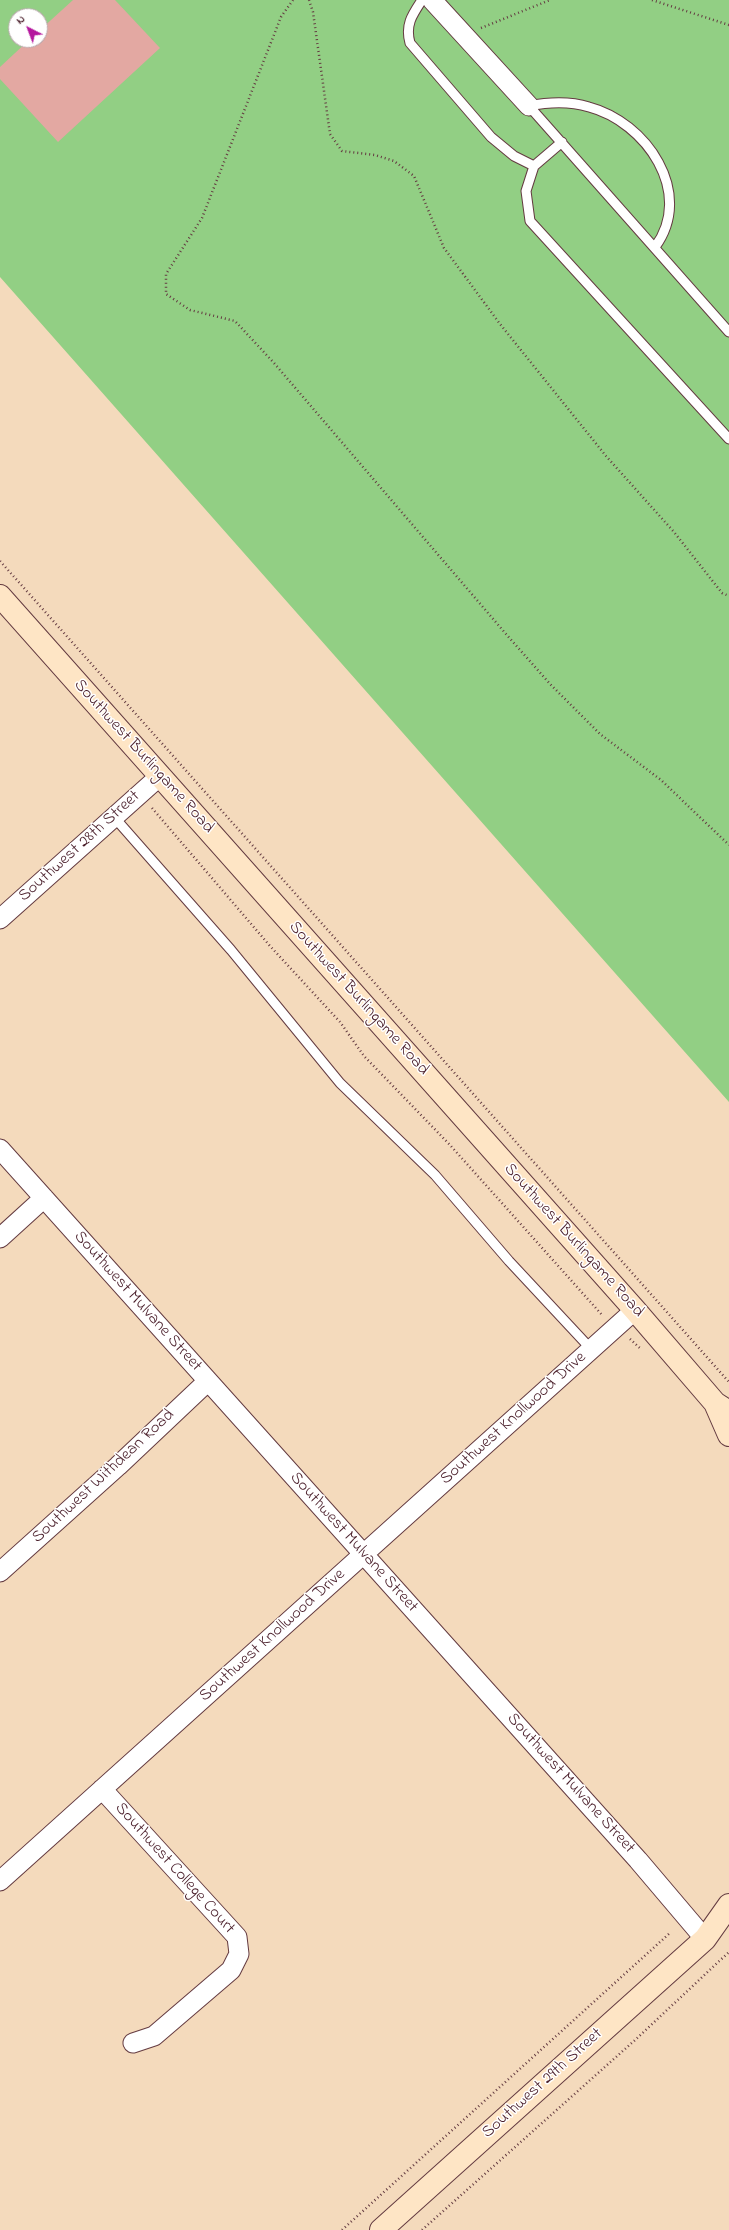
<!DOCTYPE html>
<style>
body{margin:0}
#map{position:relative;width:729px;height:2230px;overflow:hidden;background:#f4dabc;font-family:"Indie Flower",sans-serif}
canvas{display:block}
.north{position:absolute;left:8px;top:8px;width:40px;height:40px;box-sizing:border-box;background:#fff;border:1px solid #b7a5aa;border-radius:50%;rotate:318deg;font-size:11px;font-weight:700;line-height:16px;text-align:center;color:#4a1f2b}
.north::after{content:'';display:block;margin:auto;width:14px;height:18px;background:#b5179e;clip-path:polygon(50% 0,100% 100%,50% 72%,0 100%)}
</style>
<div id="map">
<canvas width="729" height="2230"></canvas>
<div class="north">N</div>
</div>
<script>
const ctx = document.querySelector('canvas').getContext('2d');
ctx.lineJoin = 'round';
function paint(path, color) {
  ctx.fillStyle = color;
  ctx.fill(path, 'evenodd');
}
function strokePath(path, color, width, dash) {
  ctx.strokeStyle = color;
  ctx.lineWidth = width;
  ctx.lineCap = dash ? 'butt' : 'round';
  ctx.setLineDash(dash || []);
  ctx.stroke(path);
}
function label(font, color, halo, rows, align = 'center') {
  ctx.font = font + ' "Indie Flower",sans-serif';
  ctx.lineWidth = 3;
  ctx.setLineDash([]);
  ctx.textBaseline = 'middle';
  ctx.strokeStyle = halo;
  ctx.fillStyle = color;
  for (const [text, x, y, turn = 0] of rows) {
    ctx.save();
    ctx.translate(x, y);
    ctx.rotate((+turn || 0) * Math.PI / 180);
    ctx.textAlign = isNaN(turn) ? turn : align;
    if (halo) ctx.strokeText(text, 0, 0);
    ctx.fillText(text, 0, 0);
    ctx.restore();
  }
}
paint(new Path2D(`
 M0 0H729V1102L0 277ZM16 16H40V40H16Z`), '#92cf84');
paint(new Path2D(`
 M73 0H115L160 48 58 142 0 79V67L29 40H40V30Z`), '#e3a8a2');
const lane = new Path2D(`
 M422 0C412 15 405 25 410 43L491 137 514 156 534 166
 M562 142 534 166 526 191 530 221 729 439
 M655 247C695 193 646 122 589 107 569 101 549 102 529 106L729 332
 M114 817 231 950 340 1083 435 1175 509 1261 591 1349`);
const street = new Path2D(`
 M432 0 529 106
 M0 919 160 776
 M0 1149 638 1860 705 1939
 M0 1238 44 1198
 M0 1572 118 1466 208 1381
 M102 1789 237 1937 239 1954 231 1970 154 2036 133 2043
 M0 1881 635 1310`);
const secondary = new Path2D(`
 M0 596 635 1310 715 1403 729 1412
 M715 1403 729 1435
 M381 2230 705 1939 729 1905`);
strokePath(lane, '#643b41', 11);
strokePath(street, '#643b41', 21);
strokePath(secondary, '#643b41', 24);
strokePath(new Path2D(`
 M293 0 281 17 202 218 166 274V294L190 310 235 321 274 363 506 634 551 685 600 734 661 780 729 845
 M309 0 313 12 330 134 342 151 375 155 394 161 414 176 444 248 500 324 606 456 674 532 722 593 729 596
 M652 0 729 25
 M481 28 550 0
 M0 561 729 1382
 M152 808 270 946 340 1022 364 1056 450 1145 603 1316
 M630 1339 641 1349
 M342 2230 671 1932
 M422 2230 634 2041 729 1952`), '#643b41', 2.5, [1, 3]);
strokePath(lane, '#fff', 9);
strokePath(street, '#fff', 19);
strokePath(secondary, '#fee5c5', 22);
label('17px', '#4a1f2b', '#fff', [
 ["Southwest Burlingame Road",143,757,48],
 ["Southwest 28th Street",80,847,-42],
 ["Southwest Burlingame Road",358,999,48],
 ["Southwest Burlingame Road",573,1241,48],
 ["Southwest Mulvane Street",137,1302,48],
 ["Southwest Knollwood Drive",514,1419,-42],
 ["Southwest Withdean Road",104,1477,-43],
 ["Southwest Mulvane Street",353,1543,48],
 ["Southwest Knollwood Drive",273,1636,-42],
 ["Southwest Mulvane Street",570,1784,48],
 ["Southwest College Court",174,1869,48],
 ["Southwest 29th Street",543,2084,-42]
]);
</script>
